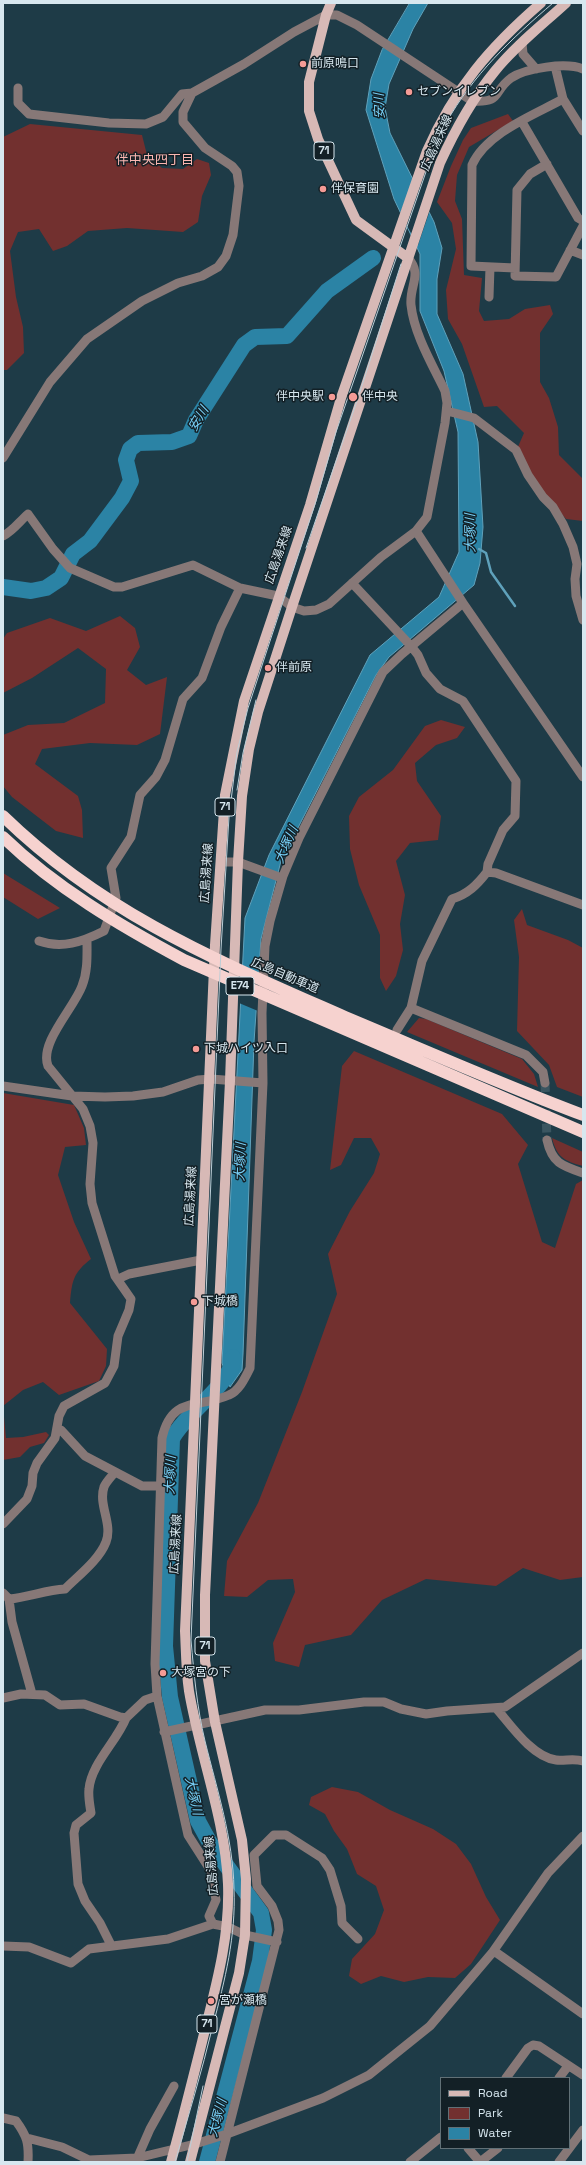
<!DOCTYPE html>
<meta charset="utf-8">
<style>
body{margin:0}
#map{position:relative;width:586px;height:2165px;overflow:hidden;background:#1e3b47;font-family:"Space Grotesk",sans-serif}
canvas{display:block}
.frame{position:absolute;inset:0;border:4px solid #d7e7ef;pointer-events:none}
.legend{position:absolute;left:440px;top:2077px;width:130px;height:72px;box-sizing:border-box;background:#132026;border:1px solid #617076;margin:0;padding:5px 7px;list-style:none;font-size:12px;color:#d7e7ef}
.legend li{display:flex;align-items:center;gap:8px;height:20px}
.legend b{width:20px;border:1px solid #617076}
</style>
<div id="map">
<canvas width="586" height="2165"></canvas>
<div class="frame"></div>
<ul class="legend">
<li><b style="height:5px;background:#d7b9b6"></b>Road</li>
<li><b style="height:11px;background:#72302f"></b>Park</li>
<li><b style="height:11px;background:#2b83a5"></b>Water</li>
</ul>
</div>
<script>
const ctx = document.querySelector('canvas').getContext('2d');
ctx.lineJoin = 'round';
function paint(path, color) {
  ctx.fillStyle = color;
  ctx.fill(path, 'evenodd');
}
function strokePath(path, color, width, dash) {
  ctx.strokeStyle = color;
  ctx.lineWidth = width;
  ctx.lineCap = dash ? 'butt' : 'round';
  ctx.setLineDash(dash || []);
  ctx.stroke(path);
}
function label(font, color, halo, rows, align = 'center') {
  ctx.font = font + ' "Space Grotesk","Noto Sans JP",sans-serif';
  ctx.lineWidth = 3;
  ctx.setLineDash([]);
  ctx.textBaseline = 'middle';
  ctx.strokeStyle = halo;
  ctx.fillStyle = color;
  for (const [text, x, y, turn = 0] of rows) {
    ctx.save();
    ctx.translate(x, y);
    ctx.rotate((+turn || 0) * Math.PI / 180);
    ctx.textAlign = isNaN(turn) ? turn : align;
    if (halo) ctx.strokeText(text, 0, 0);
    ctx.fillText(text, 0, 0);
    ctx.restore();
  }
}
paint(new Path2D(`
 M508 114 513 121 469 147 457 175 455 201 462 219 464 275 482 278 479 311 484 321 509 319 525 309 550 305 553 314 540 333V382L549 398 558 427 559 455 583 479V521L566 519 541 490 517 449 524 433 497 406 484 407 462 344 448 319 446 290 456 249 452 223 437 202 451 166 463 140 471 128Z
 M30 124 142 135 147 155 162 168 183 169 197 159 209 163 211 175 202 196 198 222 183 232 127 228 88 231 67 246 53 251 39 229 18 232 10 251 16 297 23 327 24 353 7 370H3V137Z
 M120 616 135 628 140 647 127 670 146 685 167 677 160 734 137 745 90 743 42 749 35 764 78 796 82 810 83 838 56 831 12 797 3 786V735L28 725 64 723 105 703 106 669 78 648 32 678 3 693V639L7 633 50 618 86 631Z
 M441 720 465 727 457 738 436 745 415 763 417 781 441 816 438 840 410 843 396 861 405 895 400 924 403 950 396 976 386 991 380 978V935L359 885 350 849 349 816 359 797 393 770 425 726Z
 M3 873 60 908 38 919 3 897Z
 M522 909 527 925 568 940 583 948V1097L557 1087 549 1065 517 1031 519 957 514 920Z
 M419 1018 426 1019 522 1059 534 1074 538 1087 407 1032Z
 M354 1051 502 1114 528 1145 518 1164 542 1242 555 1248 576 1184 583 1180V1577L560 1580 523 1568 496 1586 426 1579 382 1600 351 1635 305 1645 299 1667 275 1661 273 1643 295 1592 293 1579 268 1580 247 1597 224 1596 227 1561 258 1503 302 1392 337 1294 328 1254 350 1211 374 1173 380 1154 371 1138H354L341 1165 330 1170 342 1066Z
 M3 1093 74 1105 84 1128 86 1145 65 1147 58 1175 74 1222 91 1259C73 1273 72 1281 70 1303L107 1349 106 1366 99 1381 59 1395 43 1382 23 1390 3 1406 6 1438 23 1437 46 1432 49 1435 44 1443 30 1447 20 1457 3 1460Z
 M552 1138 583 1152V1166C564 1161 557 1157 552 1138Z
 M332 1787 358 1792 390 1810 433 1829 456 1844 471 1864 486 1897 500 1920 471 1964 455 1978 428 1977 404 1982 381 1976 361 1984 349 1976 352 1959 375 1934 384 1910 376 1886 357 1874 347 1849 334 1831 325 1814 309 1805 311 1797Z`), '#72302f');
const water = new Path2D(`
 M410 3H428L413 29 389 84 385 108 390 133 434 222 442 248 437 279V314L463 374 478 442 483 527 480 563 474 585 389 657 376 675 281 861 261 939 254 1042 243 1354 242 1370 230 1387 222 1363 245 918 269 855 370 655 439 597 459 552 458 432 444 371 420 311V254L394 199 366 110 371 79 382 50Z`);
paint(water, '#2b83a5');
strokePath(water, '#5fa1bb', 1);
paint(new Path2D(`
 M414 177 430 210 418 245 400 214Z
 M241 968 261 977 258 1011 239 1003Z`), '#1e3b47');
strokePath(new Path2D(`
 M479 549 486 553 491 572 515 606`), '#5fa1bb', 2.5);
strokePath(new Path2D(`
 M3 587 31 591 46 588 61 578 73 554 90 541 122 498 131 481 126 460 130 449 138 443 172 442 189 436 196 420 244 345 255 337 287 336 327 291 373 258
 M207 2162 260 1961 264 1930 261 1913 210 1843 198 1821 170 1697 165 1646 172 1439C186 1412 232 1385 233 1357`), '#2b83a5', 16);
strokePath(new Path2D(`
 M545 1083 547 1140`), '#3a5560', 9, [9, 4.5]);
strokePath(new Path2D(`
 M522 43 523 54 536 69
 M555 66 563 99 583 131
 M18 88V103L29 114 109 123 146 124 163 117 182 94 192 93
 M522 122 578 218 583 221
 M547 164 530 174 517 190 515 276 556 277 583 226
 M570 250 583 255
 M515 268 471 266 472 165C486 133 534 115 563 99
 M489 297 490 267
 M447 411 474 418 516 450 528 475 543 497 553 507 563 524 573 547 577 564 575 579 576 596 583 620
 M3 458 50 382 87 339 142 301 178 283 202 276 218 267 226 256 233 235 239 186 237 172 232 166 205 148 183 122V112L192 93 244 64 294 32 326 15H337L357 25 472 101C503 103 492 92 511 78 526 68 566 62 583 69
 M416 531 463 603 583 777
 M3 536C13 531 19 522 28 514L53 549 70 568 114 587H122L193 565 240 588 278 596 292 607 304 611 316 610 329 604 381 557 416 531 427 517 445 423 447 403 445 391C432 364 414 334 411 305 409 286 423 274 408 258
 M352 583 411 646 418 655 426 673 440 689 463 701 516 781 515 816 503 830 488 864 487 872
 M221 862H238L279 877 283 876
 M39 941C62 949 82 942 104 931L116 898 111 868 131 837 140 795 156 777 165 760 183 699 202 678 221 627 240 588
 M411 1008 526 1055 543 1072 545 1083
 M397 1030 411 1008 422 961 452 899C468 894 477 885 487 872L496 873 583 905
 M3 1086 72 1096 105 1097 133 1096 163 1092 198 1080 211 1079 263 1083
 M547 1140C552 1163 562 1166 583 1173
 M118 1279 129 1274 201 1260
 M57 1429 61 1430 85 1456 142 1486H161
 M3 1524 27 1499 32 1486 33 1473 37 1463 55 1438 59 1416 64 1406 105 1383 114 1366 118 1336 129 1310 131 1299 115 1276 92 1203 90 1184 93 1143 90 1126 83 1109 48 1066C39 1043 74 1008 82 986 88 971 87 955 87 940
 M3 1593 9 1599 12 1622 32 1694
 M9 1599C29 1597 46 1590 65 1589 79 1575 99 1560 106 1542 113 1524 98 1505 104 1487 106 1482 112 1476 115 1472
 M3 1698 21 1694 45 1695 60 1705 84 1704 120 1717 126 1718 145 1700 157 1696
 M496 1708C510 1724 532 1757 556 1760 565 1761 574 1758 583 1761
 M164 1732 265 1710H299L364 1702H384L401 1709 426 1714 447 1711 505 1707 583 1653
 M277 1942 245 1935 228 1927 213 1924 209 1916 216 1900 211 1871 188 1835 157 1696 155 1664 162 1438C172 1395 198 1409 229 1395 239 1391 245 1378 250 1368L263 1083 262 1013 265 946 270 921 283 876 299 838 383 672 402 654 463 603
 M111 1945 100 1923 85 1901 78 1884 74 1833 76 1825 91 1813C90 1806 88 1797 89 1789 91 1764 117 1741 126 1718
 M3 1946 29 1947 71 1963 89 1949 168 1939 213 1924
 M494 1951 583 2014
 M506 2078 528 2048 533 2045 539 2046 583 2075
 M559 2078 568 2066
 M3 2118 16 2121C27 2136 29 2143 28 2162
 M27 2138 62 2147 89 2160 137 2158 195 2144 227 2134 323 2098 369 2075 430 2026 492 1953 548 1873 583 1836
 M468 2148 480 2162
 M136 2161 150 2129 174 2086
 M220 2162 279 1930 278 1921 272 1906 257 1886 254 1855 274 1835H286L322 1858 330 1870 341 1906 342 1923 358 1939
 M410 2162 441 2137
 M480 2162 498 2148
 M559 2162 583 2130`), '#877877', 9);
strokePath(new Path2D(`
 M331 3 326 15 309 82V111L318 139 356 220 408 258
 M171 2162C182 2122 192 2082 202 2042 215 1989 230 1939 228 1884 225 1818 200 1756 189 1691 186 1671 186 1651 185 1631L215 945 225 795 244 701 310 505 341 398 427 151C454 89 490 47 541 3
 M190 2162 239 1973 245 1935 246 1879 242 1840 215 1722 205 1661V1595L230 1081 238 862 242 796 249 749 258 712 292 607 440 163C455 130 472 99 495 71 515 46 542 25 566 3`), '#d7b9b6', 10);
strokePath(new Path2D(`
 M3 816C105 915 218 961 345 1017 424 1050 503 1085 583 1115
 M3 837C56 888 119 925 184 960L583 1132`), '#f6d2cf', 12);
strokePath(new Path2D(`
 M306 548 358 398 401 264
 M237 790 243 753 256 700
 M175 2162C188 2117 202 2071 213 2025 225 1980 236 1936 234 1889 233 1838 217 1790 205 1741 197 1708 194 1674 191 1640L221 949 229 817 237 752 248 708 316 501 336 432 428 166C434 152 439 137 446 123 473 75 511 39 553 3
 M187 2162 203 2086`), '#bcced7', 1);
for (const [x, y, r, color] of [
 [303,64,4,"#f59b96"],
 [409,92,4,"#f59b96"],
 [323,189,4,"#f59b96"],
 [332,397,4,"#f59b96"],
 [353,397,5,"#f59b96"],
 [268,668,4,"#f59b96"],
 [196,1049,4,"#f59b96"],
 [194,1302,4,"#f59b96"],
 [163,1673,4,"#f59b96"],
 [211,2001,4,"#f59b96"]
]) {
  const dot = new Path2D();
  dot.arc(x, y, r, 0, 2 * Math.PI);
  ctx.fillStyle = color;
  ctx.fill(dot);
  strokePath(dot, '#132026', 1.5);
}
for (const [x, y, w] of [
 [324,151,20],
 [225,807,20],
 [240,986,28],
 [205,1646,20],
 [207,2024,20]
]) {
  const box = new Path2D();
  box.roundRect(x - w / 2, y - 9, w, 18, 3);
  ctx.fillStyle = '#132026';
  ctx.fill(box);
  strokePath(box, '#d7e7ef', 1);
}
label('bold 11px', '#d7e7ef', null, [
 ["71",324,151],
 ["71",225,807],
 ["E74",240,986],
 ["71",205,1646],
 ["71",207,2024]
]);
label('12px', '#d7e7ef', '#132026', [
 ["前原鳴口",311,64],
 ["セブンイレブン",417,92],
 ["伴保育園",331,189],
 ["伴中央駅",324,397,"right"],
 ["伴中央",362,397],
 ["伴前原",276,668],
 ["下城ハイツ入口",204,1049],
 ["下城橋",202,1302],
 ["大塚宮の下",171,1673],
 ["宮が瀬橋",219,2001]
], 'left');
label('12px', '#d7e7ef', '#132026', [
 ["広島湯来線",437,143,-66],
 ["広島湯来線",279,555,-71],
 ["広島湯来線",207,873,-86],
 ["広島自動車道",285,976,23],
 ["広島湯来線",191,1196,-87],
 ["広島湯来線",176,1544,-87],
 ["広島湯来線",212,1866,-95]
]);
label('italic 13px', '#78d0f7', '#132026', [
 ["安川",380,106,-92],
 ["安川",199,419,-59],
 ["大塚川",471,533,-91],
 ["大塚川",287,845,-66],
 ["大塚川",241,1162,-88],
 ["大塚川",171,1475,-88],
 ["大塚川",193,1796,77],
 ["大塚川",218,2118,-75]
]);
label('13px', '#fab6b1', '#132026', [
 ["伴中央四丁目",155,160]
]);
</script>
